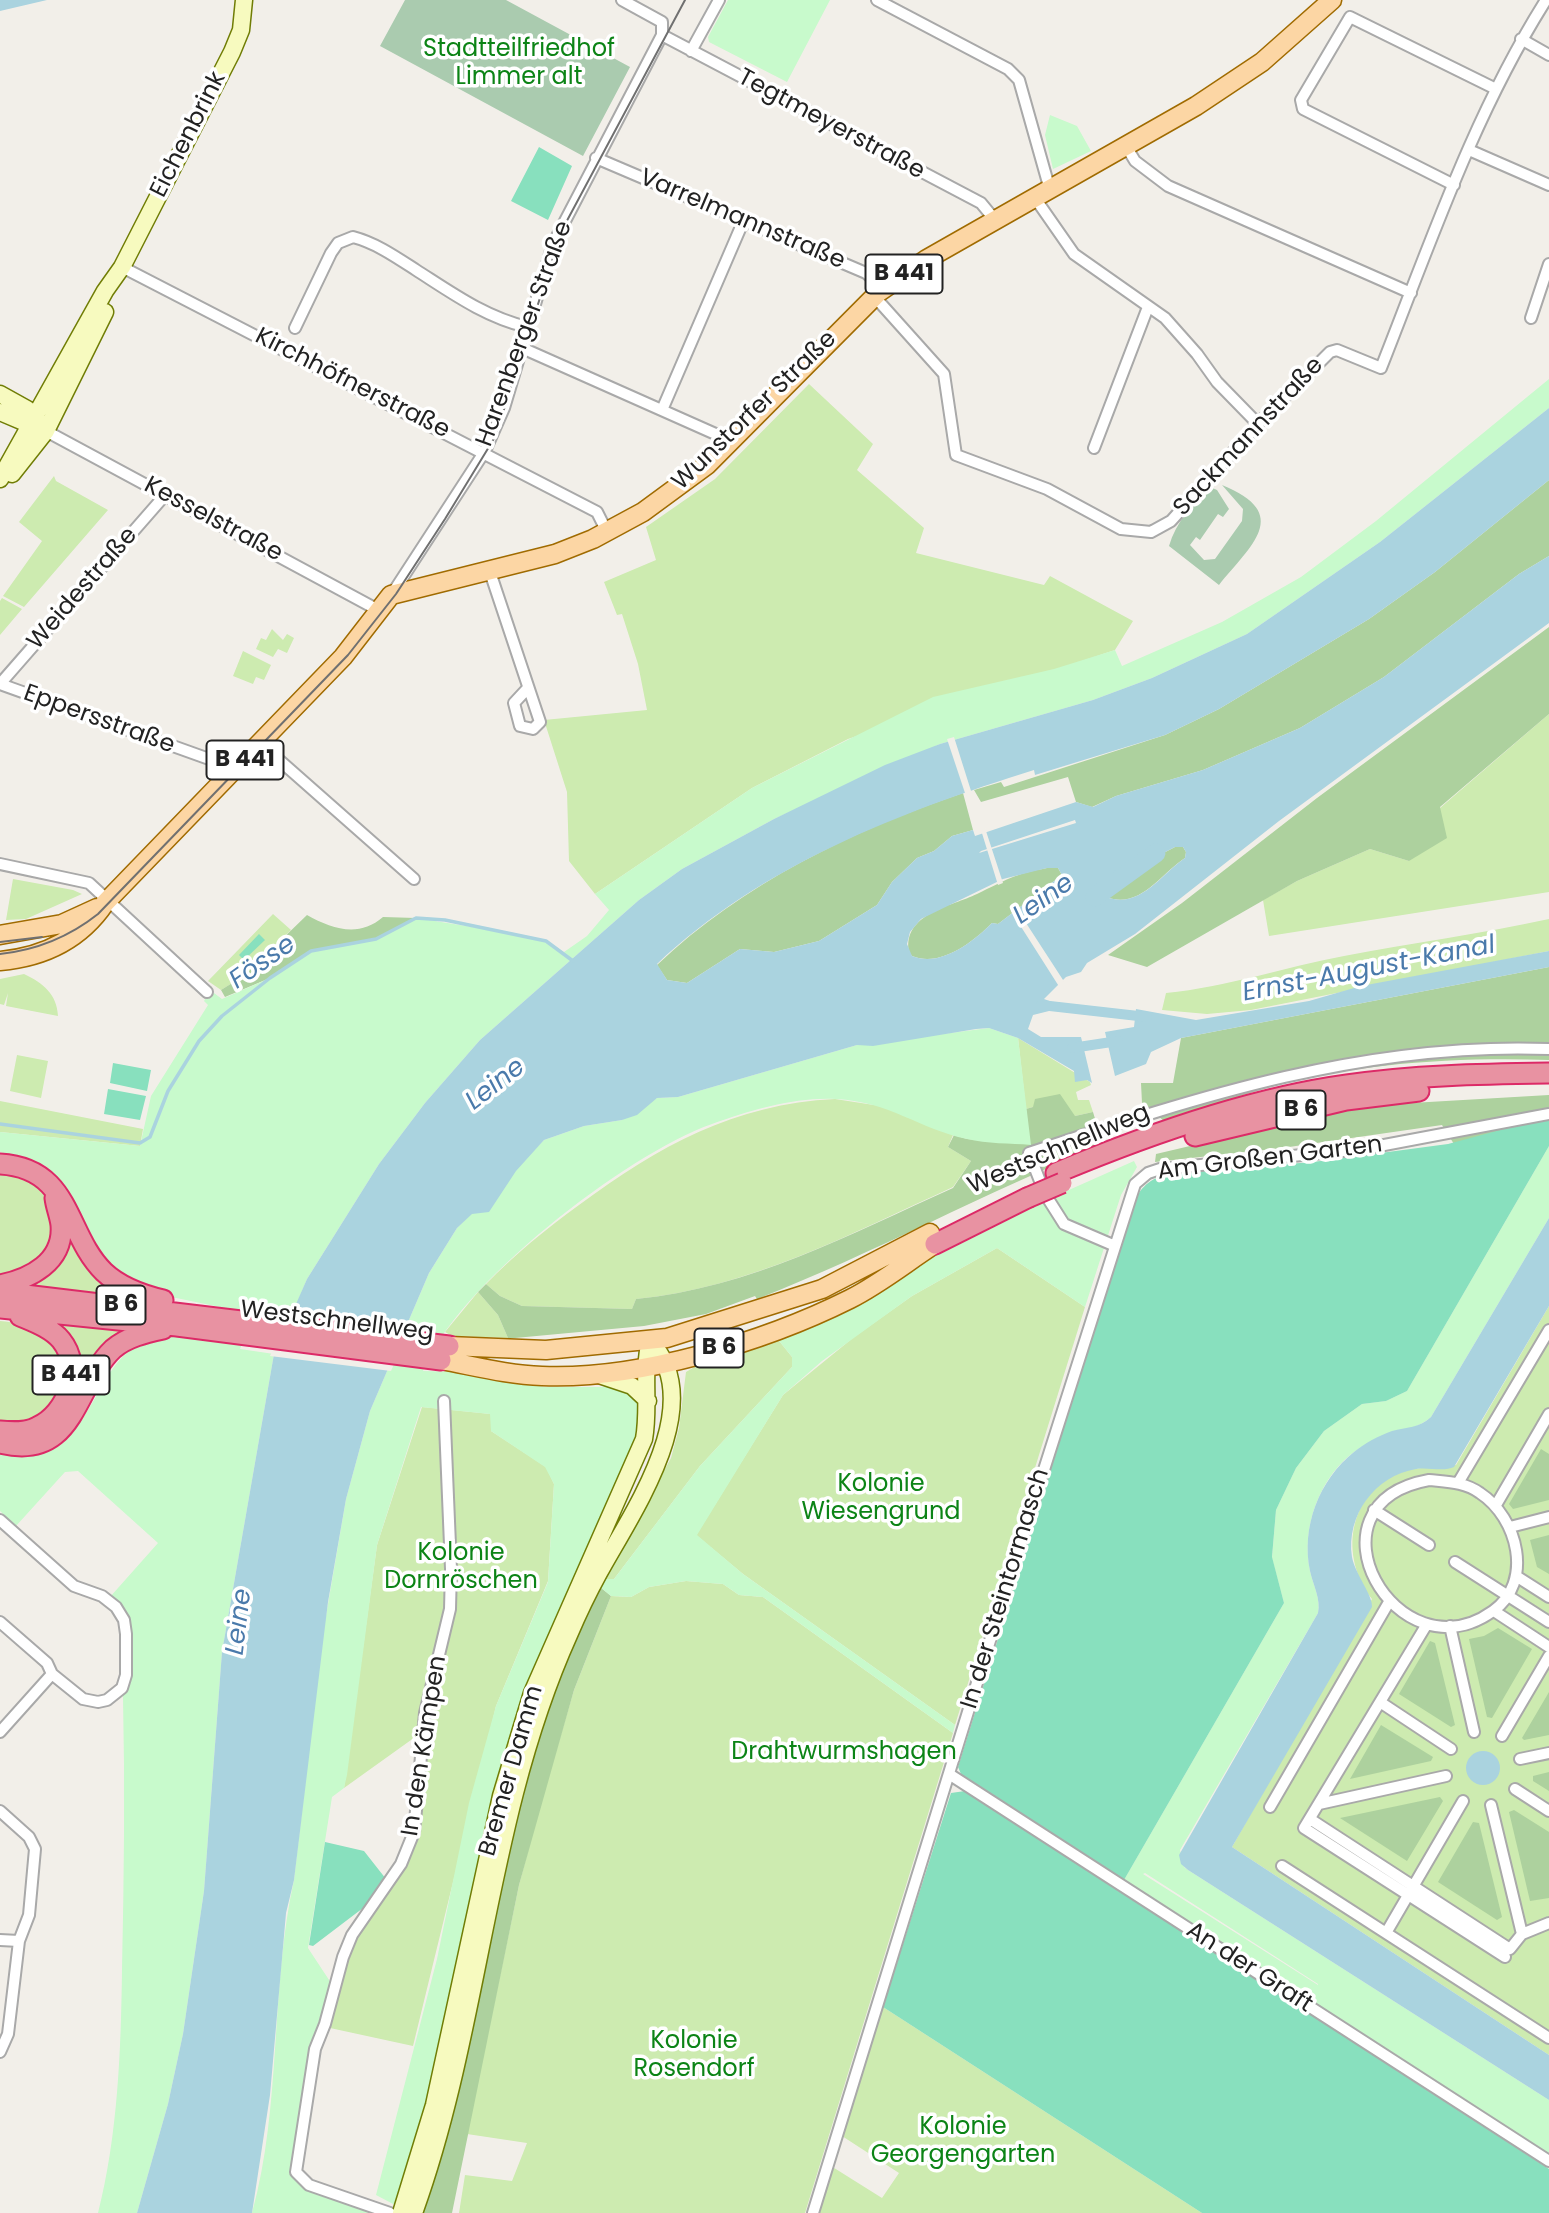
<!DOCTYPE html>
<meta charset="utf-8">
<style>
body{margin:0}
canvas{display:block;background:#f2efe9}
</style>
<canvas width="1549" height="2213"></canvas>
<script>
const ctx = document.querySelector('canvas').getContext('2d');
ctx.lineJoin = 'round';
function paint(path, color) {
  ctx.fillStyle = color;
  ctx.fill(path, 'evenodd');
}
function strokePath(path, color, width, dash) {
  ctx.strokeStyle = color;
  ctx.lineWidth = width;
  ctx.lineCap = dash ? 'butt' : 'round';
  ctx.setLineDash(dash || []);
  ctx.stroke(path);
}
function label(font, color, halo, rows, align = 'center') {
  ctx.font = font + ' Poppins,sans-serif';
  ctx.lineWidth = 7;
  ctx.setLineDash([]);
  ctx.textBaseline = 'middle';
  ctx.strokeStyle = halo;
  ctx.fillStyle = color;
  for (const [text, x, y, turn = 0] of rows) {
    ctx.save();
    ctx.translate(x, y);
    ctx.rotate((+turn || 0) * Math.PI / 180);
    ctx.textAlign = isNaN(turn) ? turn : align;
    if (halo) ctx.strokeText(text, 0, 0);
    ctx.fillText(text, 0, 0);
    ctx.restore();
  }
}
paint(new Path2D(`
 M809 384 873 444 857 470 924 528 916 553 1044 585 1050 576 1133 621 1115 650 848 739 752 788 595 894 569 861 567 792 544 720 647 710 638 664 622 614 617 615 604 582 656 560 646 527 715 479Z
 M54 476 56 481 108 510 24 607 3 596 42 541 19 522Z
 M2 598 22 609 0 635V601Z
 M272 629 283 640 287 634 294 638 287 653 278 649 273 657 256 649 261 638 266 640Z
 M243 651 271 665 264 680 256 677 253 684 233 676Z
 M1549 714V892L1269 936 1263 900 1297 881 1370 849 1409 861 1440 808Z
 M13 879 73 890 82 894 26 919 6 920Z
 M273 914 291 930 245 975 221 990 208 981Z
 M1549 919V951L1251 1010 1207 1014 1162 1010 1166 993C1227 987 1285 967 1344 956 1412 943 1481 934 1549 919Z
 M24 974C43 983 57 994 58 1016L6 1006 8 993 4 1005 0 1004V979Z
 M1018 1038 1090 1082 1091 1085 1076 1092 1078 1100H1089L1093 1112 1075 1116 1033 1107 1026 1109Z
 M17 1055 48 1061 41 1098 10 1091Z
 M835 1099 887 1107 953 1135 948 1147 971 1161 953 1187C850 1234 750 1288 636 1299L632 1309 522 1306 500 1296 486 1284C515 1254 546 1229 579 1205 659 1146 734 1104 835 1099Z
 M0 1101 143 1129 140 1146 0 1132Z
 M0 1173C12 1175 26 1177 36 1185 52 1199 59 1233 46 1251 36 1267 17 1272 0 1277Z
 M66 1223 123 1296 122 1298 25 1287Z
 M997 1248 1085 1307 955 1725 743 1574 696 1535 783 1395 854 1337 912 1296Z
 M478 1292 498 1315 508 1338 452 1336 445 1332Z
 M1549 1306V2055L1232 1847 1372 1599C1339 1557 1347 1493 1402 1472 1419 1466 1438 1468 1456 1465Z
 M0 1321C14 1322 36 1327 47 1336 73 1358 63 1408 33 1421 24 1425 10 1424 0 1425Z
 M48 1322 132 1328 72 1395Z
 M776 1337 792 1357V1367L700 1466 614 1579H605L671 1458 679 1428 686 1372 715 1355Z
 M422 1407 491 1414V1431L546 1467 554 1484 548 1581 496 1706 413 2046 330 2028 354 1938 409 1860 419 1826 418 1735 344 1788 377 1545Z
 M686 1581 723 1584 739 1595 763 1597 953 1733 805 2213H459L465 2175 512 2181 527 2143 467 2134 519 1885 540 1806 574 1690 611 1596 631 1597 649 1587Z
 M883 2007 1202 2213H816L831 2166 882 2198 899 2173 842 2136Z`), '#cdebb0');
paint(new Path2D(`
 M1549 480V556L1519 574 1384 677 1300 728 1203 770 1116 796 1092 807 1076 802 1068 777 981 802 974 790 1001 782 1004 787 1165 735 1219 709 1369 619 1435 572Z
 M1549 627V714L1440 807 1447 838 1409 861 1370 849 1297 881 1147 967 1108 955 1182 903 1317 798Z
 M963 793 973 830 952 836 934 851 917 858 892 882 877 905 819 941 774 952 740 949 687 983 667 980 657 965C742 884 853 830 963 793Z
 M1175 847H1183L1186 852 1185 858C1160 874 1140 910 1106 897L1121 875Z
 M1047 868H1058L1062 875 998 924 992 923C973 942 940 968 912 956L909 952C902 914 952 906 977 894 1006 880 1014 874 1047 868Z
 M307 915C332 929 359 938 383 917L416 918 376 939 311 951 270 978 225 997 221 990 245 975Z
 M1549 967V1060C1455 1057 1358 1063 1267 1088 1232 1098 1198 1110 1164 1121L1142 1103 1141 1083H1173L1181 1038Z
 M1060 1094 1075 1116 1093 1112 1103 1145C985 1192 875 1253 757 1299L755 1296 706 1314 644 1326 515 1338H508L498 1315 478 1292 486 1284 500 1296 522 1306 632 1309 636 1299C750 1288 850 1234 953 1188L971 1161 948 1147 954 1135 967 1139 1030 1144 1026 1109 1033 1107 1035 1099Z
 M1549 1095V1127L1459 1152 1442 1125 1282 1148 1155 1162 1156 1154 1360 1106Z
 M1541 1449 1549 1454V1500L1513 1509 1509 1504Z
 M1549 1535V1574L1537 1567 1530 1540Z
 M600 1587 611 1596 574 1690 519 1885 452 2213H423C472 2056 490 1891 539 1734 555 1683 578 1635 600 1587Z
 M1498 1628 1532 1649 1492 1718 1487 1717 1469 1639 1484 1636Z
 M1430 1641 1435 1643 1455 1725 1451 1727 1399 1694Z
 M1549 1692V1735L1524 1740 1522 1738Z
 M1381 1725 1433 1757 1431 1761 1350 1779Z
 M1549 1772V1791L1533 1781V1776Z
 M1440 1797 1443 1801 1407 1861 1340 1818Z
 M1514 1810 1549 1832V1898L1530 1901 1509 1812Z
 M1473 1822 1479 1823 1502 1917 1497 1920 1438 1882Z`), '#add19e');
paint(new Path2D(`
 M405 0H506L630 67 583 156 380 46Z
 M1222 485C1293 514 1251 545 1219 585L1169 546C1176 522 1192 505 1210 487L1217 490 1229 509 1223 517 1218 514 1200 540 1196 537 1190 545 1204 560 1215 559 1242 521 1243 509Z`), '#aacbaf');
paint(new Path2D(`
 M728 0H830L787 82 709 42 708 37Z
 M1050 115 1077 126 1091 151 1053 169 1045 135Z
 M1549 379V408L1380 542 1247 634 1152 678 1093 700 940 744 774 819 682 869 639 900 480 1040 425 1103 379 1164 307 1279 294 1310 259 1305 254 1314 152 1293 101 1261 71 1198 46 1166 0 1152V1132L140 1146 151 1096 208 1005 204 1001 208 994 214 993 222 999 270 978 311 951 376 939 416 918 516 934 546 941 564 952 587 936 609 910 595 894 752 788 933 697 1054 669 1115 650 1122 666 1222 622 1301 577 1376 521Z
 M989 1028 1018 1038 1031 1145C1010 1143 987 1144 967 1139 919 1129 891 1102 836 1099 795 1097 751 1110 712 1124 626 1154 456 1286 423 1371L463 1372 545 1387H612L630 1391 640 1403 639 1434 575 1577 418 2135 395 2205 376 2195 437 1959 469 1803 496 1706 548 1582 554 1484 545 1467 491 1431 490 1414 421 1407 377 1545 347 1775 344 1788 332 1797 308 1948 335 1989 299 2148 301 2180 376 2213H252C282 2105 270 1988 294 1880L322 1639 346 1499 370 1411 429 1273 457 1228 544 1140 584 1126 622 1120 657 1098 678 1097 857 1045Z
 M1549 1146V1218L1431 1417C1418 1430 1378 1436 1358 1449 1320 1475 1301 1526 1310 1571 1313 1585 1321 1599 1318 1613L1180 1850 1184 1867 1188 1870 1549 2100V2159L1120 1882 1124 1880 1284 1603 1272 1558 1276 1510 1296 1468 1324 1431 1362 1404 1386 1401 1407 1391ZM1145 1873 1318 1984V1985L1143 1874Z
 M1134 1161 1137 1167 1121 1195 1085 1307 997 1248 912 1296 822 1361 783 1395 697 1535 743 1574 955 1725 953 1733 763 1597 739 1595 723 1584 686 1581 649 1587 631 1597 611 1596 600 1587 605 1579H614L700 1466 792 1367V1357L776 1337 970 1234Z
 M188 1336 243 1341 240 1349 274 1354 222 1652 204 1891 183 2034 168 2104 137 2213H98C118 2135 121 2049 122 1969 124 1878 125 1787 123 1696 137 1655 125 1636 110 1597L158 1543 78 1471 65 1472 16 1526 0 1511V1448C15 1448 40 1453 54 1447 66 1441 74 1431 81 1421 116 1369 115 1337 188 1336Z`), '#c8facc');
paint(new Path2D(`
 M539 147 572 166 548 220 511 201Z
 M259 934 265 940 244 960 239 955Z
 M113 1063 151 1070 147 1091 110 1083Z
 M108 1089 146 1096 140 1120 104 1114Z
 M1549 1117V1146L1407 1391 1386 1401 1362 1404 1324 1431 1296 1468 1276 1510 1272 1557 1284 1603 1124 1880 961 1774 958 1767 1134 1203C1141 1185 1153 1177 1172 1173L1313 1162 1448 1144Z
 M965 1791 1549 2169V2213H1202L883 2007 951 1793Z
 M325 1842 364 1851 386 1879 367 1905 313 1946 309 1945Z`), '#88e0be');
paint(new Path2D(`
 M0 0H47L0 11Z
 M1549 408V480L1435 572 1369 619 1219 709 1165 735 1035 775 1034 770C900 812 762 865 657 964L667 980 687 983 740 949 774 952 819 941 877 905 892 882 917 858 934 851 952 836 973 830 975 836 1076 802 1093 807 1116 796 1203 770 1300 728 1384 677 1519 574 1549 556V623L1279 821 1135 934 1087 963 1081 972 1066 977 1044 999 1055 1003 1053 1010 1033 1015 1028 1029 1041 1037H1081L1092 1083 1087 1080 1075 1082 1074 1071 1018 1038 989 1028 976 1029 873 1046 857 1045 678 1097 657 1098 637 1115 622 1120 584 1126 544 1140 516 1171 489 1212 472 1214 457 1228 429 1273 370 1411 346 1499 328 1602 294 1880 286 1913 270 2095 252 2213H137L168 2104 183 2034 204 1891 222 1652 274 1354 307 1279 379 1164 425 1103 480 1040 639 900 682 869 774 819 885 765 940 744 1093 700 1152 678 1247 634 1380 542ZM1075 820 1076 823 979 853 981 851ZM1175 847H1183L1186 852 1185 858C1161 874 1140 910 1106 897L1121 875ZM1047 868H1058L1062 875 998 924 992 923C973 942 940 968 912 956L907 944 910 932 921 919 1003 879Z
 M1549 951V967L1181 1038 1151 1052 1146 1064 1115 1076 1105 1032 1134 1027 1136 1009 1196 1020 1309 1001 1361 986Z
 M1549 1218V1306L1454 1467C1444 1472 1428 1467 1416 1469 1375 1476 1346 1515 1352 1557 1355 1574 1373 1595 1372 1607L1232 1847 1549 2055V2100L1188 1870 1181 1864 1179 1855 1318 1613C1321 1599 1313 1585 1310 1571 1301 1527 1319 1480 1354 1452 1365 1443 1378 1436 1392 1431 1406 1427 1420 1428 1431 1417Z
 M1466 1768a17 17 0 1 1 34 0a17 17 0 1 1-34 0Z`), '#aad3df');
paint(new Path2D(`
 M954 737 972 794 966 796 947 739Z
 M985 828 1003 883 998 885 981 830Z
 M1015 906 1065 983 1060 988 1011 911Z
 M289 1313 410 1328 391 1371 270 1356Z`), '#f2efe9');
strokePath(new Path2D(`
 M0 1124 140 1143 150 1137 168 1091 199 1041 222 1016 270 978 311 951 376 939 416 918 445 920 546 941 573 961`), '#aad3df', 3.5);
strokePath(new Path2D(`
 M1041 1005 1147 1017
 M1072 1048 1118 1041`), '#aad3df', 10);
strokePath(new Path2D(`
 M1095 897 1156 853`), '#aad3df', 19);
const street = new Path2D(`
 M877 0 1008 69 1019 80 1050 190
 M662 35 981 203 995 220
 M1521 39 1549 55
 M691 51 719 0
 M1126 146 1135 161 1168 186 1411 293
 M1469 150 1549 185
 M596 158 866 273 884 289
 M1454 185 1303 109 1301 100 1350 17 1496 89
 M1035 198 1074 254 1165 318 1197 354 1217 382 1258 424
 M122 267 597 512 607 532
 M874 296 944 374 956 455 1047 489 1121 529 1151 532 1171 521 1258 424 1330 352 1337 350 1381 368C1430 244 1474 114 1546 0
 M1531 318 1549 264
 M295 328 331 253 338 243 353 237C376 243 396 257 416 270 452 293 485 317 527 327
 M522 348 720 436 728 444
 M662 410 743 222
 M46 431 380 611
 M1094 448 1148 307
 M490 572 540 722 533 729 520 726 514 703 527 689
 M392 594 485 451 504 408 553 244 662 35V22L622 0
 M0 684 166 494
 M0 684 237 769
 M261 744 414 879
 M0 864 89 883 207 992
 M1113 1245 1064 1224 1045 1194 1029 1153C1200 1096 1366 1042 1549 1049
 M1429 1480C1447 1482 1465 1482 1480 1493 1518 1518 1534 1582 1493 1611 1397 1680 1297 1504 1429 1480Z
 M1458 1483 1549 1330
 M1496 1505 1549 1414
 M1374 1510 1429 1545
 M0 1520 74 1586 102 1596 116 1607 124 1620 126 1634V1675L122 1688 107 1700 98 1702 83 1699 52 1674 47 1663 0 1622
 M1510 1527 1549 1517
 M1455 1562 1549 1622
 M1516 1576 1549 1597
 M1494 1611 1549 1647
 M1427 1624 1304 1828 1505 1957
 M1450 1626 1474 1732
 M1380 1702 1451 1749
 M0 1732 52 1674
 M1502 1736 1549 1656
 M1520 1759 1549 1753
 M949 1774 1549 2161
 M1515 1789 1549 1811
 M1319 1804 1446 1776
 M1491 1805 1522 1934
 M1270 1807 1389 1602
 M0 1811 29 1837 35 1849 29 1915 19 1941 8 2034 0 2052
 M1310 1819 1510 1949 1522 1934 1549 1923
 M1282 1866 1549 2038
 M1386 1933 1463 1801
 M0 1940 19 1941
 M390 2213 309 2185 296 2172 315 2049 325 2024 343 1957 352 1935 401 1864 414 1832 425 1713 450 1609 451 1569 444 1401
 M813 2213 1006 1589 1135 1184 1148 1173 1160 1169 1363 1149 1549 1114`);
const secondary = new Path2D(`
 M0 394 27 409 40 423
 M0 412 40 429
 M12 474 46 431 105 312
 M0 479 105 291 122 267 232 52 241 30 244 0
 M599 1375 632 1386 648 1401
 M401 2213 434 2105 501 1796 532 1693 644 1439C650 1406 642 1373 650 1341
 M414 2213C482 2025 486 1819 569 1635 578 1614 588 1593 599 1573 631 1514 710 1404 650 1341`);
const primary = new Path2D(`
 M0 935 62 924 97 908
 M0 961C44 957 80 940 105 903L343 657 391 595 555 554 593 539 643 512 707 465 879 292 927 259 1196 106 1262 62 1332 0
 M449 1346 546 1350 667 1338 822 1289 930 1233
 M441 1360C474 1366 508 1375 542 1376 638 1380 764 1342 850 1299 880 1284 907 1262 935 1244`);
const highway = new Path2D(`
 M1195 1136 1346 1100 1419 1091
 M0 1164C72 1168 65 1234 104 1272 120 1287 142 1295 163 1300
 M1056 1173C1144 1136 1252 1098 1347 1085 1413 1075 1482 1074 1549 1073
 M935 1244 1027 1198
 M0 1285C30 1279 64 1262 61 1225 60 1216 56 1207 55 1198
 M0 1292 449 1346
 M0 1308 177 1326 441 1360
 M0 1431C12 1432 26 1433 37 1427 67 1414 84 1368 61 1340 51 1328 34 1322 20 1316
 M0 1443C76 1462 74 1386 113 1349 127 1337 145 1333 163 1329`);
strokePath(street, '#a9a9a9', 14);
strokePath(secondary, '#707d05', 19);
strokePath(primary, '#a06b00', 21);
strokePath(highway, '#dc2a67', 23);
strokePath(street, '#fff', 10);
strokePath(secondary, '#f7fabf', 16);
strokePath(primary, '#fcd6a4', 18);
strokePath(highway, '#e892a2', 19);
strokePath(new Path2D(`
 M0 942 42 937
 M0 954C37 950 69 937 98 914L348 655 396 594 445 519 495 437 562 230 685 0`), '#707070', 2);
const highwayBridge = new Path2D(`
 M1027 1198 1062 1183`);
strokePath(highwayBridge, '#dc2a67', 23, []);
strokePath(highwayBridge, '#e892a2', 19);
for (const [x, y, w] of [
 [904,274,77],
 [245,760,77],
 [1301,1110,49],
 [121,1305,49],
 [719,1348,49],
 [71,1375,77]
]) {
  const box = new Path2D();
  box.roundRect(x - w / 2, y - 19.5, w, 39, 5);
  ctx.fillStyle = '#fff';
  ctx.fill(box);
  strokePath(box, '#222', 2);
}
label('bold 23px', '#222', null, [
 ["B 441",904,274],
 ["B 441",245,760],
 ["B 6",1301,1110],
 ["B 6",121,1305],
 ["B 6",719,1348],
 ["B 441",71,1375]
]);
label('24px', '#0c8416', '#fff', [
 ["Stadtteilfriedhof",519,50],
 ["Limmer alt",519,78],
 ["Kolonie",881,1485],
 ["Wiesengrund",881,1513],
 ["Kolonie",461,1554],
 ["Dornröschen",461,1582],
 ["Drahtwurmshagen",844,1753],
 ["Kolonie",694,2042],
 ["Rosendorf",694,2070],
 ["Kolonie",963,2128],
 ["Georgengarten",963,2156]
]);
label('24px', '#222', '#fff', [
 ["Tegtmeyerstraße",831,125,28],
 ["Eichenbrink",189,135,-63],
 ["Varrelmannstraße",742,220,23],
 ["Harenberger Straße",525,334,-70],
 ["Kirchhöfnerstraße",352,384,27],
 ["Wunstorfer Straße",755,411,-44],
 ["Sackmannstraße",1249,437,-47],
 ["Kesselstraße",213,520,28],
 ["Weidestraße",83,589,-49],
 ["Eppersstraße",99,720,20],
 ["Westschnellweg",1059,1150,-23],
 ["Am Großen Garten",1270,1159,-7],
 ["Westschnellweg",337,1322,7],
 ["In der Steintormasch",1006,1589,-73],
 ["In den Kämpen",425,1746,-81],
 ["Bremer Damm",512,1771,-74],
 ["An der Graft",1249,1968,33]
]);
label('italic 26px', '#4a7aab', '#fff', [
 ["Leine",1044,900,-35],
 ["Fösse",263,963,-35],
 ["Ernst-August-Kanal",1369,970,-11],
 ["Leine",496,1085,-38],
 ["Leine",240,1622,-83]
]);
</script>
